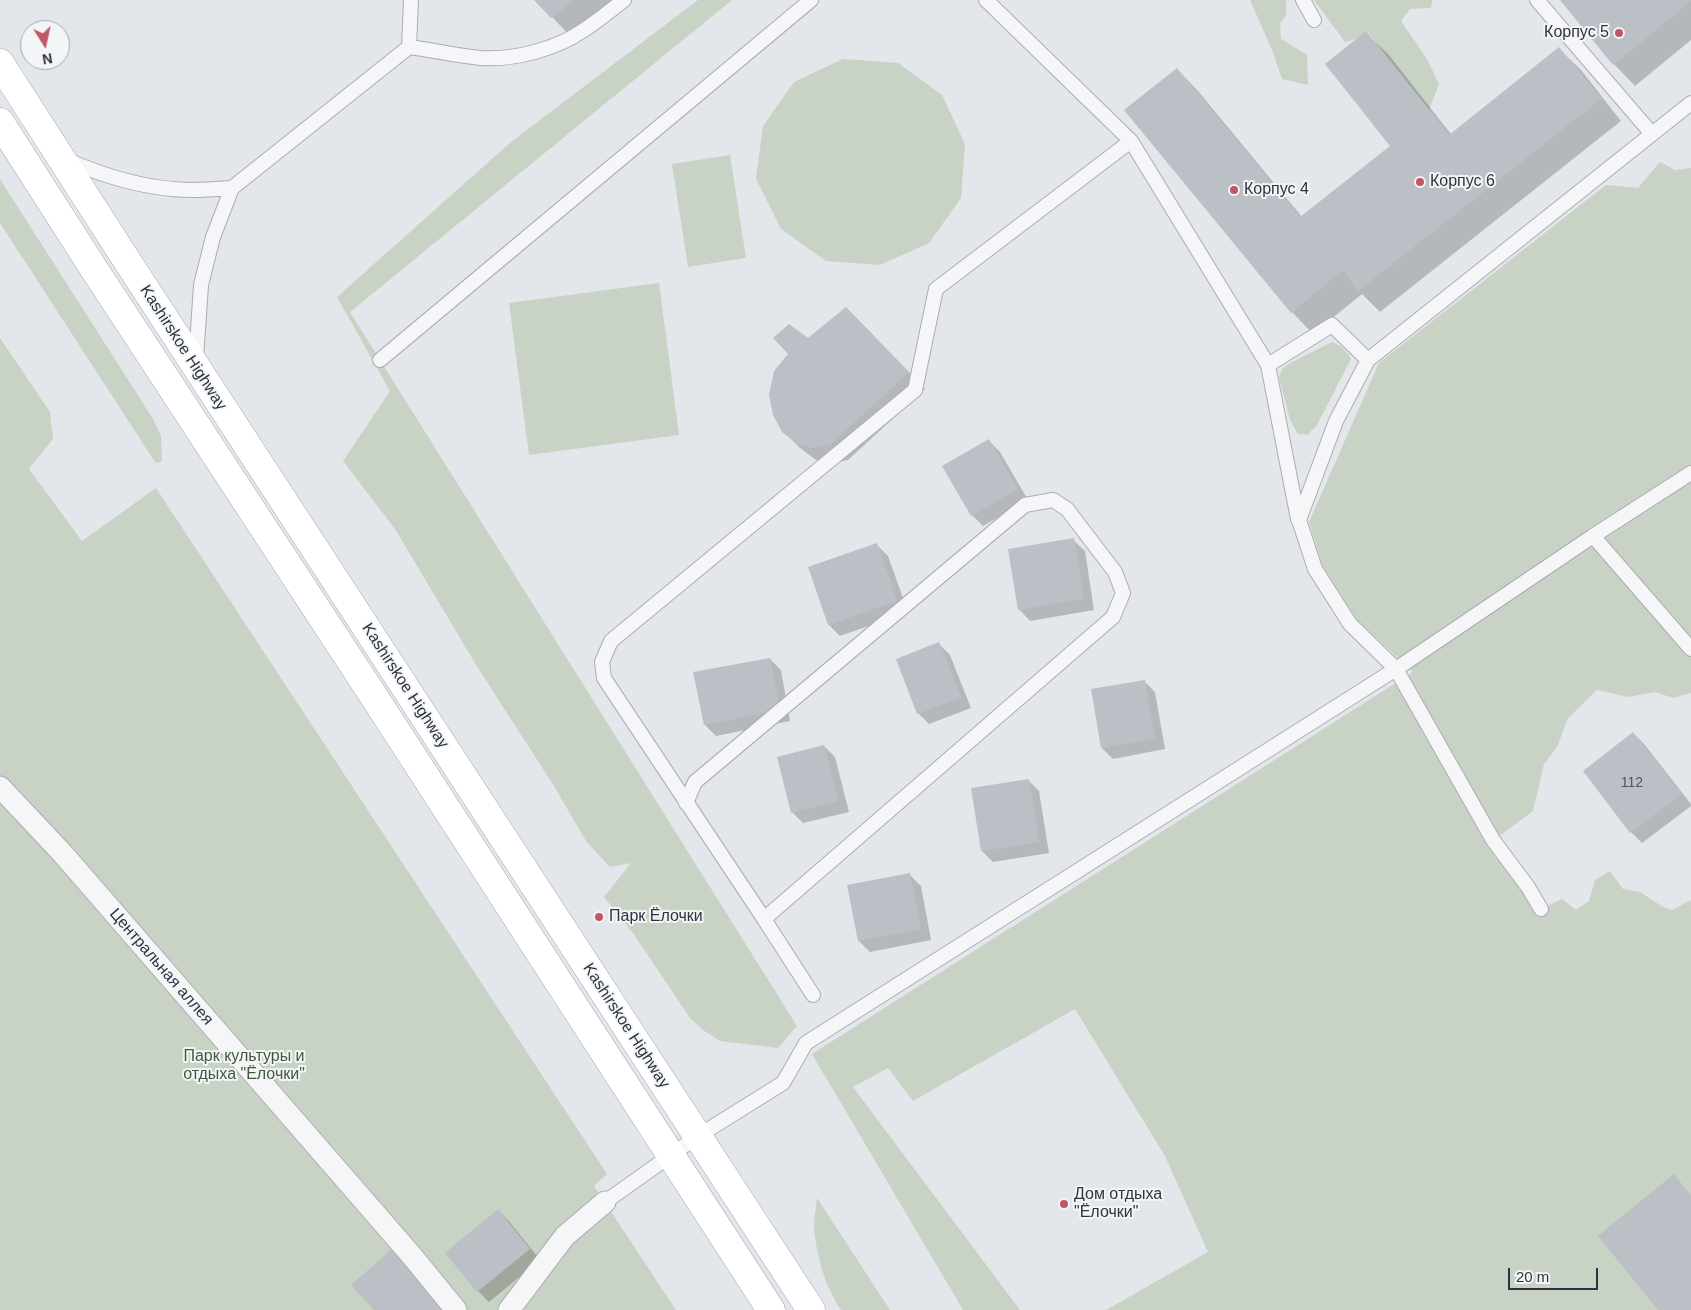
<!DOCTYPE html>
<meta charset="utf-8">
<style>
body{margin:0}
#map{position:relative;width:1691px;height:1310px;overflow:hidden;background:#e3e6ea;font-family:Helvetica,sans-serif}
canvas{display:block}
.north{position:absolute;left:20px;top:20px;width:50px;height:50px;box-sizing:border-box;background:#f3f5f7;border:1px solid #a4a8ae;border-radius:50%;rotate:170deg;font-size:14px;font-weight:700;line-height:20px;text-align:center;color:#2d3440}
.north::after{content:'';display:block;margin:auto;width:18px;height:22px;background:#c05766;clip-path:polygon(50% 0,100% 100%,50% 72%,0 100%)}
.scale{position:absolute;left:1508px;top:1268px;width:90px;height:22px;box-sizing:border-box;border:2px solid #2d3440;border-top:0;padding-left:6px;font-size:15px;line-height:18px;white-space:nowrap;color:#2d3440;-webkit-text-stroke:4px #f3f5f7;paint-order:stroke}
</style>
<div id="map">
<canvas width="1691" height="1310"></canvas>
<div class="north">N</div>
<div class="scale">20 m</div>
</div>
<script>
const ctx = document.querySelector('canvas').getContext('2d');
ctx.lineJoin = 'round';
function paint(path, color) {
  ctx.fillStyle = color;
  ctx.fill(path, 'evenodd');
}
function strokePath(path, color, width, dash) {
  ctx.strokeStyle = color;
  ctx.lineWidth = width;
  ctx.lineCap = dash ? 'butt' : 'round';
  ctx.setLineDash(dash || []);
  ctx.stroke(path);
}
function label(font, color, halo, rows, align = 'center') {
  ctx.font = font + ' Helvetica,sans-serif';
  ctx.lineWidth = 4;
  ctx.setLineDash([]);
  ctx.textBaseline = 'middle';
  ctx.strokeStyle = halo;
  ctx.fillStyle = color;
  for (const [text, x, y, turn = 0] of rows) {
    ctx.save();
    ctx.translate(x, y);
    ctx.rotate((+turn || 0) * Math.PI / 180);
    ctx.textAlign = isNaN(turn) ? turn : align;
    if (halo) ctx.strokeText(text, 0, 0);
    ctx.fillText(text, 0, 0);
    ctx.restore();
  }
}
paint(new Path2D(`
 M698 0H732L350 312 797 1026 778 1048 720 1041 703 1030 690 1018 633 933 604 897 631 863 610 867 586 841 554 786 478 668 395 529 343 461 390 391 337 297 511 142Z
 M1250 0H1286V16L1280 23 1281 39 1307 55 1308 85 1282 79 1272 50Z
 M1314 0H1432L1431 8 1410 9 1401 21 1427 59 1439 84 1429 110 1367 31 1356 39 1345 42Z
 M843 59 898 63 942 95 965 144 961 198 929 243 880 265 826 261 781 229 756 179 763 126 794 82Z
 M730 155 746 258 688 267 672 164Z
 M1660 162 1675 170 1691 168V693L1673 698 1655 692 1628 697 1597 690 1568 718 1557 747 1544 764 1533 811 1494 840 1541 909 1562 899 1576 910 1589 901 1595 880 1610 871 1623 889 1640 892 1663 907 1672 910 1691 900V1310H1106L1208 1252 1165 1156 1075 1009 913 1101 888 1068 853 1087 1020 1310H963L812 1054 1413 672 1357 620 1322 565 1309 522 1379 363 1606 185 1638 188Z
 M0 179 153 419 161 436 162 461 157 463 155 462 0 223Z
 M659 283 679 435 529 455 509 303Z
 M0 338 50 412 53 439 29 469 82 541 156 488 607 1174 594 1186 676 1310H0Z
 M1332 342C1341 345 1346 350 1351 359L1317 425 1307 435 1298 434 1290 420 1279 377 1282 369 1290 363Z
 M817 1198 890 1310H841C825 1287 817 1257 814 1229 814 1219 816 1208 817 1198Z`), '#c8d3c5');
paint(new Path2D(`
 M536 0H618L573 39Z
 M1561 0H1691V40L1635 86 1614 64Z
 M1366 33 1388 54 1451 134 1559 49 1581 70 1621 121 1380 312 1362 294 1313 334 1292 312 1177 69 1198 91 1302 217 1392 146Z
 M863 325 925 389 848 460 830 464 816 460 800 448 783 431 808 339Z
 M989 441 1000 452 1028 500 983 526 972 515Z
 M1073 540 1085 551 1094 610 1030 621 1019 609Z
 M877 545 888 556 908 612 840 636 829 625 810 568Z
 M939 644 950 655 971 708 929 724 918 713Z
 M770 659 781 670 790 721 716 736 705 725Z
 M1144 681 1155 692 1165 749 1113 759 1102 748Z
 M1633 733 1644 744 1691 804V806L1642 843 1631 832 1584 771Z
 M824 746 835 757 849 812 803 823 792 812Z
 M1028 780 1039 791 1049 853 993 862 982 851Z
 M910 875 921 886 931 940 870 952 859 941Z
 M498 1210 509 1221 540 1260 489 1302 478 1291Z`), '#0003');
paint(new Path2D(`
 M534 0H574L551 18Z
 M1560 0H1691V1L1613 65Z
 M1366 31 1449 135 1559 47 1601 99 1358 291 1343 270 1291 313 1124 110 1177 68 1300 217 1390 146 1325 64Z
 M846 307 909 372 831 444 812 448 798 444 782 432 773 415 769 395 774 371 788 354 773 338 789 324 808 338Z
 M989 439 1018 489 971 516 942 466Z
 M1074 538 1084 599 1018 610 1008 549Z
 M877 543 897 601 828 625 808 567Z
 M939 642 961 697 917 714 896 659Z
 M770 658 780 710 704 725 693 672Z
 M1145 680 1155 739 1101 748 1091 689Z
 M1633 732 1682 794 1630 833 1583 771Z
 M824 745 838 801 791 813 777 757Z
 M1029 779 1039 842 981 851 971 788Z
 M910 873 921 929 858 941 847 885Z
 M1674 1174 1691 1196V1310H1658L1598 1236Z
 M498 1209 530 1249 477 1292 445 1253Z
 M392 1249 445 1310H374L351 1285Z`), '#bbbfc6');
const service = new Path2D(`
 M986 0 1131 141 1268 365 1298 519
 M1303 0 1314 20
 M1537 0 1652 134
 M409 47 411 0
 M65 159C103 176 147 189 189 190 203 190 218 189 232 188
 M196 359 201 285 213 237 232 188 409 47C433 50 457 56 481 58 516 60 556 49 584 30 598 21 611 10 624 0
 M380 360 811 0
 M1268 365 1332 325 1368 360
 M1593 536 1691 649
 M686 803 695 782 1025 505 1053 500 1067 509 1115 572 1123 593 1113 617 764 919 604 678 602 662 611 641 915 390 936 289 1131 141
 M1541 909 1528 887 1493 840 1396 669 1350 624 1315 569 1299 520 1336 421 1368 360 1691 103
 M764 919 813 995
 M605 1202 698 1136 783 1083 806 1043 1396 669 1593 536 1691 473`);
const pedestrian = new Path2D(`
 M0 787 63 854 412 1256 456 1310
 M509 1310 565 1236 605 1202`);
const primary = new Path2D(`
 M0 63 122 253 811 1310
 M0 122 92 266 369 689 771 1310`);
strokePath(service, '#a9adb4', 16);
strokePath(pedestrian, '#a9adb4', 23);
strokePath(primary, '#a4aab4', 29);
strokePath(service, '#f6f6f8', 14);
strokePath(pedestrian, '#f6f6f8', 21);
strokePath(primary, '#fff', 28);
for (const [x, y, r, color] of [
 [1619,33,5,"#c05766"],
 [1420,182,5,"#c05766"],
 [1234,190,5,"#c05766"],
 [599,917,5,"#c05766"],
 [1064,1204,5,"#c05766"]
]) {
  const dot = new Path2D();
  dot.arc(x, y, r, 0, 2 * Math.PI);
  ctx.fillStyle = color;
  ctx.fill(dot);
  strokePath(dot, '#f3f5f7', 2);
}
label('14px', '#505762', null, [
 ["112",1632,783]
]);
label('16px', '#2d3440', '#f3f5f7', [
 ["Корпус 5",1609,33,"right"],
 ["Корпус 6",1430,182],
 ["Корпус 4",1244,190],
 ["Парк Ёлочки",609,917],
 ["Дом отдыха",1074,1195],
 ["\"Ёлочки\"",1074,1213]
], 'left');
label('16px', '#2d3440', '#f3f5f7', [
 ["Kashirskoe Highway",183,348,57],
 ["Kashirskoe Highway",405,686,57],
 ["Центральная аллея",161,967,49],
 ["Kashirskoe Highway",626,1026,57]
]);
label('16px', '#415a3c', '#f3f5f7', [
 ["Парк культуры и",244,1057],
 ["отдыха \"Ёлочки\"",244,1075]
]);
</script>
